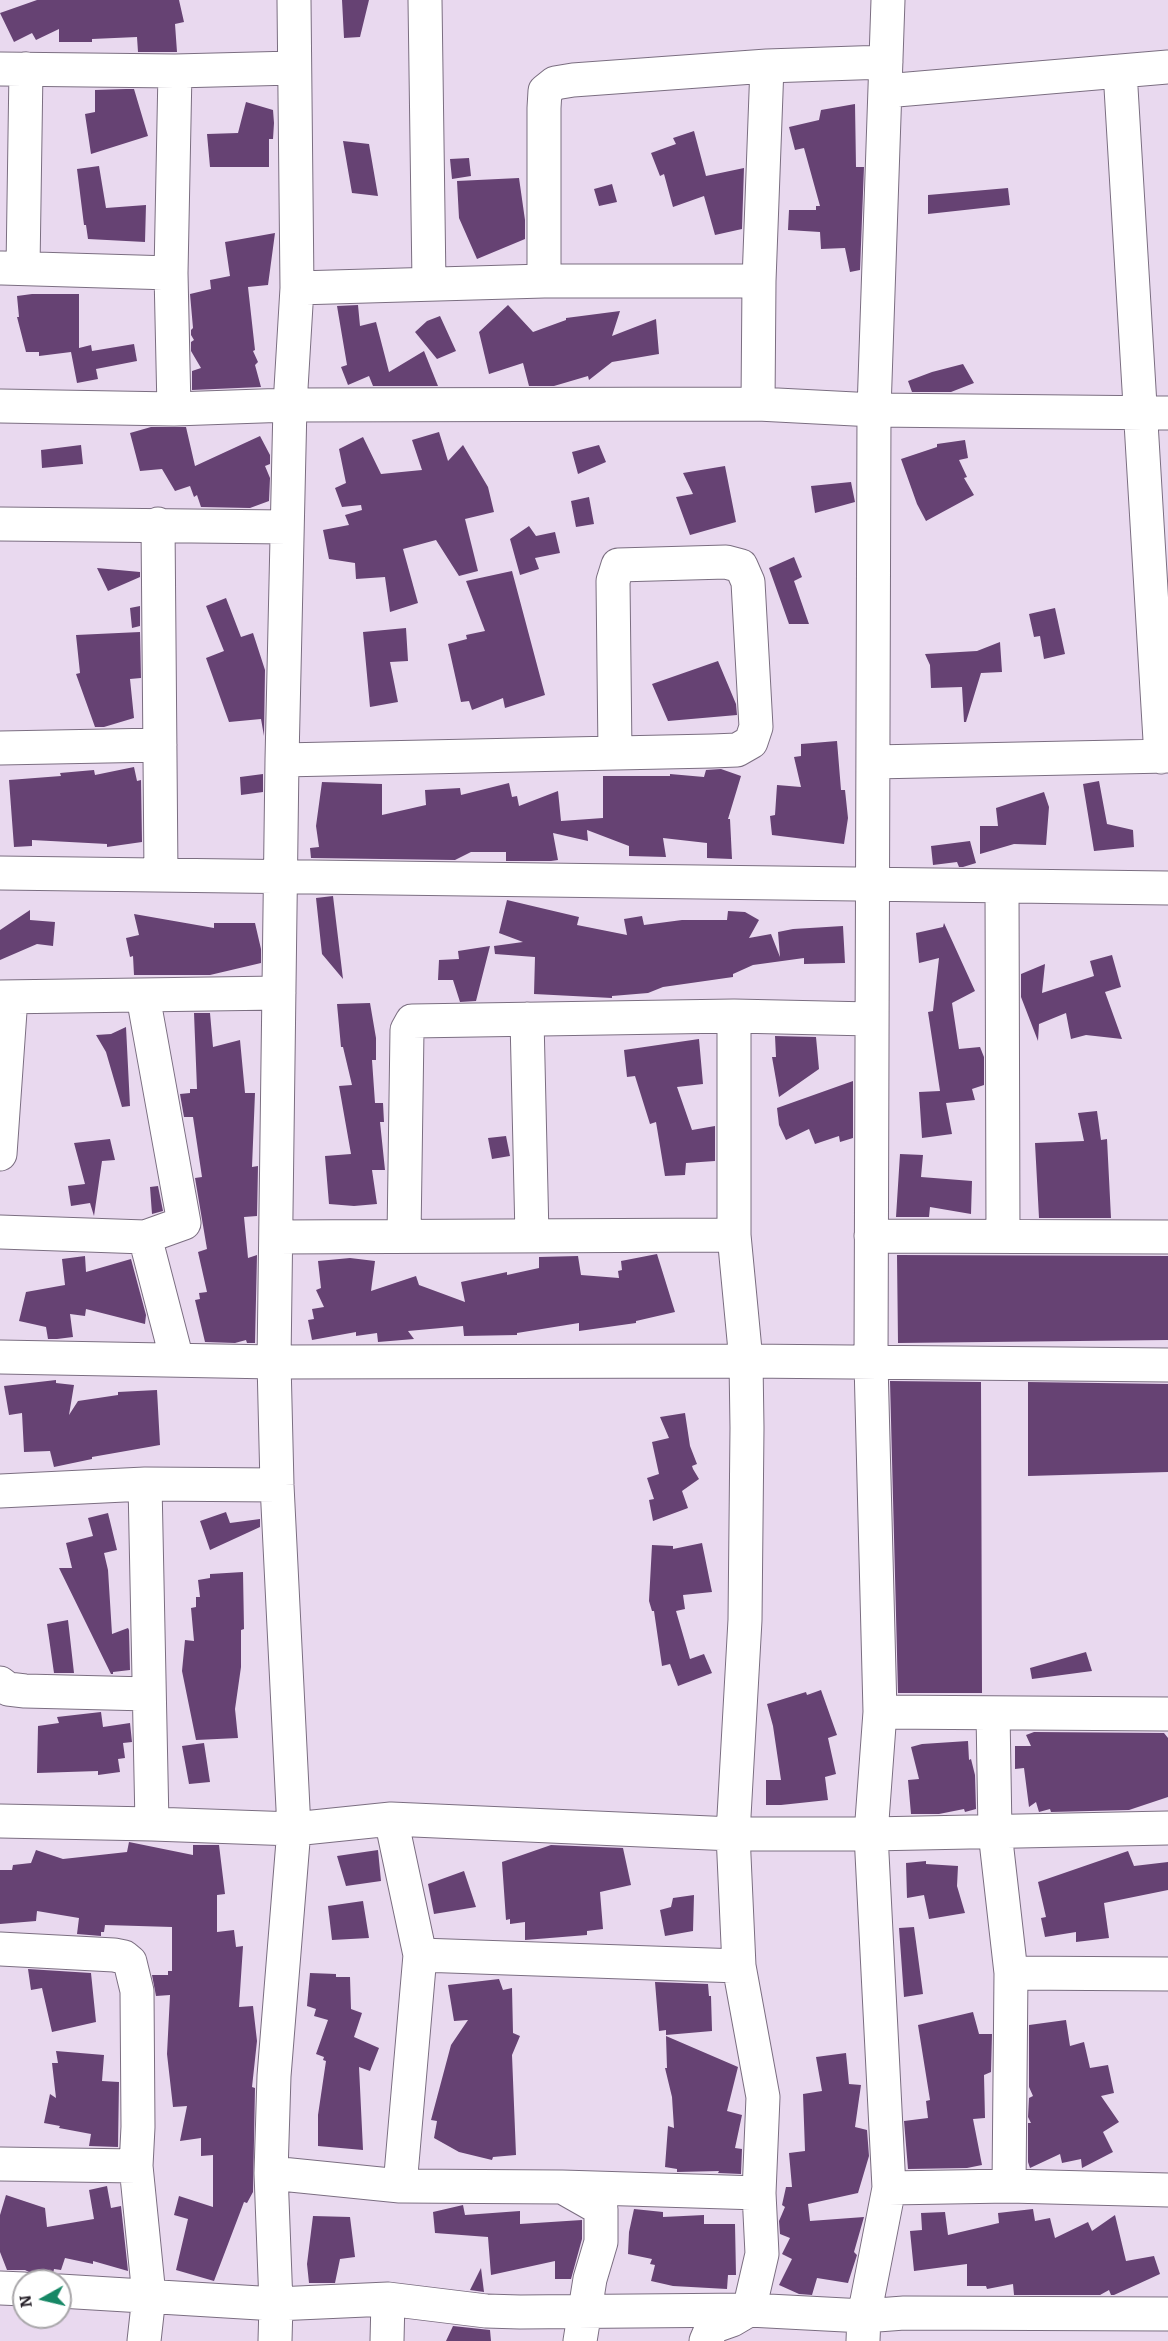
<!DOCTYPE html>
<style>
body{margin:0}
#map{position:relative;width:1168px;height:2341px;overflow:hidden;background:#e9d9ef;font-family:Bitter,serif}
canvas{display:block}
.north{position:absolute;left:12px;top:2269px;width:60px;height:60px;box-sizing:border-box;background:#fff;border:2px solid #a9a7aa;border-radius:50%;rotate:262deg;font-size:16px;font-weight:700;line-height:24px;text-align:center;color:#28222a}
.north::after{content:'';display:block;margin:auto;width:21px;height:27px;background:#168765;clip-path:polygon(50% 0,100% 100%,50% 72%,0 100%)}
</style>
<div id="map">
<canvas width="1168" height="2341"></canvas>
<div class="north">N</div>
</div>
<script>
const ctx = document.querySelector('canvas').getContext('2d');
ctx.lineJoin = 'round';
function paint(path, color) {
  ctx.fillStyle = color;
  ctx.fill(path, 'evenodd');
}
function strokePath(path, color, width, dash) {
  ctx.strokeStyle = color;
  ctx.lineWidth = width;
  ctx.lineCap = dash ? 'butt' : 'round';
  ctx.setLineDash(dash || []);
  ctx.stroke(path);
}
paint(new Path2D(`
 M37 0H179L184 22 175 24 177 52H138L137 37 92 39V42H59V29L36 40 32 33 14 42 0 13Z
 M342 0H369L360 37 344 38Z
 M126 89H134L148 136 91 154 85 114 95 112V90Z
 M246 102 273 110 274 123 273 139H269V167H210L207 134 238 133Z
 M855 104 856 167H864L860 270 850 272 845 248 821 249 820 232 788 230 789 210H816V206H820L804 148 795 150 789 127 819 120 821 110Z
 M694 131 706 176 744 168 742 229 715 235 704 196 673 207 664 174 660 176 651 153 676 144 673 138Z
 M343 141 369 144 378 196 352 193Z
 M469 158 471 176 452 179 450 159Z
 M99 166 106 208 146 205 145 242 88 239 86 225H84L77 169Z
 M519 178 525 220V239L477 259 459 218 457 181Z
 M612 184 617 202 599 206 594 189Z
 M1008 188 1010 205 928 214V195Z
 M275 233 268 285 248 287 255 350 253 351 258 362 255 365 261 387 192 390V371L201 368 191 351V342L194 340 191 335V330L193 328 190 294 211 289 210 280 230 276 225 242Z
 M32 294H79V348L91 345 92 351 134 344 137 361 96 369 98 379 77 383 71 352 39 356V352H26L17 317H19L17 296Z
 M358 305 360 326 376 322 389 372 424 351 438 386H373L369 376 348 385 341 367 347 365 337 306Z
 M508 305 533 332 566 320V318L620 311 612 336 656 319 659 354 612 362 589 380 588 376 554 386H529L523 363 489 374 479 332Z
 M440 316 456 351 437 359 415 332 427 321Z
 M963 364 974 383 951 392H912L908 381 932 372Z
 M151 427H186L195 466 260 436 270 455V464L265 466 270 478 269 501 250 508 201 507 197 495 194 497 190 486 175 491 162 469 140 471 130 433Z
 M439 432 448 461 463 445 488 487 494 512 465 519 478 571 459 576 436 540 403 549 418 603 390 612 385 577 356 579 355 563 329 559 323 530 349 525 345 515 362 510 361 505 342 507 335 488 346 483 339 449 363 437 381 474 422 470 412 440Z
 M965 440 968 458 959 460 967 477 964 478 974 495 926 521 917 504 901 459 937 447V444Z
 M81 445 83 464 42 468 41 450Z
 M599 445 606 462 578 474 572 452Z
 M725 466 736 522 690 535 676 497 693 494 683 473Z
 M851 482 855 502 815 513 811 486Z
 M589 497 594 524 576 527 571 501Z
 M529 526 536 536 555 532 560 553 535 558 539 569 520 575 510 539Z
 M794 557 802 577 794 581 809 624H789L769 568Z
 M97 568 140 572V577L108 591Z
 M512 571 545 695 505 708 503 698 472 710 469 701 461 702 448 644 467 639 466 635 485 631 466 581Z
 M226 598 241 637 253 633 265 670 264 736 261 719 229 722 206 658 224 651 206 606Z
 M140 606V626L132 628 130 608Z
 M1055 608 1065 654 1044 659 1040 636 1034 637 1029 614Z
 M406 628 408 661 390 662 398 702 370 707 363 632Z
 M140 632 141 678 130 679 134 718 104 727H95L76 674 80 673 76 635Z
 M1000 642 1002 672 981 673 966 722H964L962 687 931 688 930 665 925 654 977 651Z
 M718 661 736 704 737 715 668 721 652 684Z
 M837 741 841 790H845L848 818 844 844 772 835 770 816 775 815 777 785 801 787 794 757 801 756V744Z
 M134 767 137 781 141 780 142 842 107 847V844L32 840V846L14 847 9 780 61 776 60 773 94 770 95 775Z
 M721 769 741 776 728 819H730L732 859 707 858V843L663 838 666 857 629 856V846L587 830 588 841 553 833 558 860 551 861H506V852H471L455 860 311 858 310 848 319 847 316 826 322 782 382 784V815L426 805 425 790 460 788 461 795 509 783 512 797 517 796 519 806 558 791 561 821 603 818V776H670V774L704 777 706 770Z
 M263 774V792L241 795 240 777Z
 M1099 781 1107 824 1133 830 1134 847 1094 851 1083 784Z
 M1044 792 1049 807 1046 845 1014 844 980 854V826H998L996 808Z
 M970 841 976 863 963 867H959L957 862 933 865 931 846Z
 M333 896 343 979 322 954 316 898Z
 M507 900 579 917 577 925 627 935 624 919 642 916 644 925 682 920H727L728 911 745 912 759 920 749 938 771 934 780 957 778 932 793 929 843 926 845 963 804 964V958L753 965 733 974V977L663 987 648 993 612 996V998L534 994 535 957 495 954 494 946 523 942 499 933Z
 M30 910V920L55 922 53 946 37 944 0 960V930Z
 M134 914 214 928V923H255L261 949V963L210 975H134L133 956 130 957 126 938 139 935Z
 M944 923 975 991 952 1003 959 1049 980 1047 984 1057V1085L972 1089 975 1100 946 1103 952 1134 922 1138 919 1092 940 1091 928 1012 933 1011 939 958 919 963 916 933 943 927Z
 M490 946 476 1001 460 1002 453 980H438L439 960 459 959 458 951Z
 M1112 955 1121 987 1105 992 1122 1039 1086 1035 1071 1039 1066 1013 1039 1024 1038 1041 1021 997V974L1045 964 1042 993 1094 976 1090 961Z
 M370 1003 376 1038V1060H372L375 1103H383L384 1122H380L385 1170H372L377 1204 354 1206 329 1204 325 1156 351 1154 339 1086 352 1085 343 1047H341L337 1004Z
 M194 1013H210L213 1047 240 1040 245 1093H255L252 1167 258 1166 257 1216 244 1217 248 1258 257 1255 255 1343H247L246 1340 235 1343 205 1342 195 1300 200 1299 199 1293 207 1292 198 1252 207 1249 195 1178 202 1177 193 1117H184L180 1094 190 1093V1089H197Z
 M126 1027 130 1106 122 1107 106 1052 96 1035 111 1034Z
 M775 1036 816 1037 819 1069 779 1097 772 1057H776Z
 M699 1039 703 1084 677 1087 692 1130 715 1126V1161L686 1163 685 1175 665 1176 656 1122 650 1124 635 1076 627 1077 624 1050Z
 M853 1081V1138L840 1142 839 1136 815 1144 809 1129 786 1140 779 1125 777 1108Z
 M1097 1111 1101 1140 1107 1139 1111 1218H1039L1035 1143 1084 1141 1078 1113Z
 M506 1136 510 1156 492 1159 488 1138Z
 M110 1139 115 1160 102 1161 94 1216 90 1203 71 1206 68 1186 85 1184 74 1143Z
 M900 1154 923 1155 921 1177 972 1181 971 1214 930 1207 929 1217H896Z
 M158 1186 163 1211 152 1214 150 1187Z
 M657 1254 675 1312 636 1321V1323L579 1331V1323L517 1333V1335L464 1336 463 1326 408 1331 414 1339 378 1342 377 1333 356 1336V1332L312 1340 308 1320 314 1319 312 1309 324 1307 316 1290 321 1288 318 1261 350 1258 375 1261 371 1291 416 1276 419 1285 465 1302 461 1282 507 1272V1275L539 1268V1257L578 1256 581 1275 619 1278 618 1271 622 1270 621 1261Z
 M897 1255 1168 1256V1340L898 1343Z
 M85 1256 86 1272 131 1259 146 1315 145 1324 86 1309 85 1316 70 1314 73 1337 57 1339H48L46 1327 19 1321 26 1292 65 1285 62 1259Z
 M56 1380V1383L74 1385 69 1415 78 1401 118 1395V1392L157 1390 160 1445 92 1457V1459L54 1467 50 1451 24 1452 22 1413 9 1415 4 1386Z
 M890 1381 981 1382 982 1693H898Z
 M1028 1382 1168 1384V1472L1028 1476Z
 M685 1413 690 1446 697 1464 692 1466 693 1469 699 1479 682 1491 688 1508 653 1521 649 1500 654 1499 647 1478 659 1474 652 1442 669 1438 660 1417Z
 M226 1512 230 1523 260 1519V1527L210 1550 200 1521Z
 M108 1513 117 1550 104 1553 108 1570 112 1634 128 1628 129 1630 130 1670 113 1672V1674H111L59 1568H72L66 1543 93 1536 88 1518Z
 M702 1543 712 1592 683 1595 685 1609 676 1611 690 1659 704 1654 712 1673 678 1686 670 1664 662 1666 654 1611H652L649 1601 652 1545 673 1546V1549Z
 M243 1572 244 1629 241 1630V1667L235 1709 238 1738 196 1740 182 1671 185 1640 194 1641 191 1608 196 1607V1597H200L198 1580 210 1578V1574Z
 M68 1620 74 1673H54L47 1624Z
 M1086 1652 1092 1671 1032 1679 1030 1668Z
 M821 1690 837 1735 828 1738 836 1774 825 1777 828 1800 781 1805H766V1780H781L773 1726 767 1704 806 1692 807 1695Z
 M101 1712 103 1727 130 1723 132 1742 123 1743 125 1758 118 1759 120 1772 98 1775V1771L37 1773 38 1726 59 1723 57 1717Z
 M1034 1732 1164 1733 1168 1738V1797L1129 1810 1051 1812 1050 1809 1039 1812 1036 1802 1029 1807 1024 1768 1015 1769V1746H1031L1026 1735Z
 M968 1741 969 1760 971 1759 975 1775 976 1809 965 1812 964 1809 939 1814H911L908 1780 919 1779 911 1747 922 1744Z
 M204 1743 210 1782 189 1784 182 1746Z
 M129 1842 193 1855V1845H219L225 1894 217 1895V1932L234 1930 236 1947 243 1946 239 2007 253 2006 257 2041 252 2087 255 2088 253 2192 247 2203 244 2202 214 2281 176 2270 188 2219 174 2215 179 2196 213 2207V2155L201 2156V2138L180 2141 187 2106 173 2107 167 2054 170 1995 156 1996 152 1975H168V1971H172V1927L105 1925 104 1932H101V1936L77 1934 79 1918 37 1911 36 1921 0 1924V1870H12L13 1865 31 1863 36 1850 63 1859 127 1852Z
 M551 1845 623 1848 631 1885 600 1892 603 1929 587 1931V1935L525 1940V1922L510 1924V1919L506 1920 502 1862Z
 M378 1850 381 1881 346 1886 337 1856Z
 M1128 1851 1134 1866 1168 1862V1890L1104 1903 1109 1938 1076 1942V1932L1045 1937 1041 1918 1046 1917 1038 1882Z
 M926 1861V1864L958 1866 957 1886 965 1913 929 1919 924 1895 907 1898 906 1863Z
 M464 1871 476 1907 434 1914 428 1884Z
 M694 1895 693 1931 665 1936 660 1910 671 1907 673 1898Z
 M363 1901 369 1938 332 1940 328 1906Z
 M914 1927 923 1994 904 1997 899 1928Z
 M28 1969 91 1973 96 2022 52 2032 42 1988 31 1990Z
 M310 1973 336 1974V1977H350L351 2009 362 2013 354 2037 379 2048 370 2071 359 2067 363 2150 318 2146V2115L326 2061 323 2060 324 2057 316 2054 328 2020 314 2016 316 2009 307 2006Z
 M499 1979 503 1990 512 1988 513 2033 520 2036 512 2055 516 2155 493 2157 492 2160 459 2152 434 2138 437 2121 431 2120 451 2045 468 2020 454 2021 448 1985Z
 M655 1982 708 1984 709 1996H711L712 2031 666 2035V2030L659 2031Z
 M973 2012 979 2034H992L991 2072 984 2075 985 2118 973 2119 982 2165 967 2168 908 2169 904 2121 928 2118 926 2101 930 2100 918 2025Z
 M1066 2020 1070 2046 1084 2042 1090 2068 1108 2065 1114 2093 1101 2096 1119 2122 1103 2132 1113 2152 1082 2168 1081 2159 1062 2163 1060 2154 1030 2168 1028 2162V2123H1031L1028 2117 1029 2098 1033 2096 1029 2087V2025Z
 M666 2036 738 2067 727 2111 742 2115 735 2148 742 2149 741 2174 718 2173 719 2171 677 2172V2169L665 2167 668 2126 674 2128 672 2097 665 2068H667Z
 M56 2051 104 2055 102 2081 119 2082 118 2147 89 2146 91 2134 59 2128 60 2126 44 2123 50 2094 56 2098 52 2063H58Z
 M846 2053 849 2084 861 2085 855 2127 867 2130 869 2156 858 2193 808 2204 810 2221 864 2217 854 2252 857 2255 848 2283 817 2278 812 2295 799 2294 779 2285 792 2259 782 2254 790 2238 780 2234 779 2221 785 2207 782 2205 786 2187H792L789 2153 805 2151 803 2094 822 2091 816 2057Z
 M107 2186 111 2208 121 2206 128 2271 93 2261V2264L65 2258 61 2270 54 2269 53 2274 48 2278 37 2276 25 2270H7L0 2252V2215L6 2195 45 2208 47 2227 94 2219 89 2190Z
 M463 2205 465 2215 520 2211V2224L582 2220V2239L571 2279H555V2261L491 2275 488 2237 435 2233 433 2212Z
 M634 2209 663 2212V2217L704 2215V2224H735L736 2275H728L727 2289 673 2286 651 2281 655 2265 650 2264 652 2259 628 2254 629 2232Z
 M1033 2209 1035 2221 1050 2218 1055 2238 1088 2222 1092 2231 1115 2215 1126 2261 1154 2256 1160 2274 1114 2295H1111L1109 2290 1100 2295H1014L1013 2284 987 2289 986 2286H967V2264L914 2271 910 2231 922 2230 921 2213 945 2212 948 2235 999 2223 998 2213Z
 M313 2216 350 2217 355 2257 340 2259 335 2283H309L307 2264Z
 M481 2268 484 2292 470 2290Z
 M453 2326 490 2330 491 2341H446Z`), '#664273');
const minor = new Path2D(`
 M425 0 429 283
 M0 69 175 71 294 68
 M1120 71 1161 757
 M885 91 1168 67
 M2 268 171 273
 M23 268 26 69
 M544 281V108L545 91 555 83 573 80 767 66 886 62
 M297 288 544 281H759
 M758 404 759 281 767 66
 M0 406 174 409 290 405 758 404 874 410 1168 413
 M174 409 171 273 175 71
 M0 524 287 527
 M158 524 161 875
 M0 748 160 745
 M282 760 712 751 737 750 751 742 756 727 748 582 741 566 726 562 618 565 613 581 615 753
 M873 762 1168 756
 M0 873 1168 888
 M1002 886 1003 1236
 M143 996 184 1223 145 1237 177 1360
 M0 997 279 993
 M527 1019 532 1236
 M0 1154 11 997
 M0 1232 145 1237
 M404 1236 407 1030 412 1021 734 1016 871 1019
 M871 1236 1168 1237
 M276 1237 734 1235
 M0 1357 274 1362 746 1361 1168 1365
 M145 1484 152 1824
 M0 1491 145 1484 277 1485
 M0 1683 8 1689 25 1691 149 1694
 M880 1712 1168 1714
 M993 1713 995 1832 1011 1973 1009 2186
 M391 1819 420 1955 400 2186
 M0 1821 152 1824 294 1829 391 1819 733 1834H871L1168 1828
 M0 1949 114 1955 124 1957 130 1962 137 1991 138 2127 136 2166 149 2296 144 2341
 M420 1955 739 1966
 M1011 1973 1168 1974
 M0 2164 136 2166
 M271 2173 400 2186 562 2187 759 2193
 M564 2188 601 2209V2242L590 2279 580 2341
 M889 2188 1009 2186 1168 2190
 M0 2288 24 2289
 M60 2291 276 2304 388 2299 486 2311 520 2312 749 2310 864 2316 904 2313 1168 2314
 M275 2341 276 2304 271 2173 274 2076 294 1829 277 1485 274 1362 282 760 290 405 297 288 294 0
 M387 2341 388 2299
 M706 2341 712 2327 732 2320 749 2310 762 2254 759 2193 763 2097 739 1966 733 1834 745 1620 747 1428 746 1361 734 1235V1016
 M863 2341 864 2316 889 2188 871 1834 880 1712 871 1363 874 410 888 0`);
strokePath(minor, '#7b6e81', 35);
strokePath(minor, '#fff', 33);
</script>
